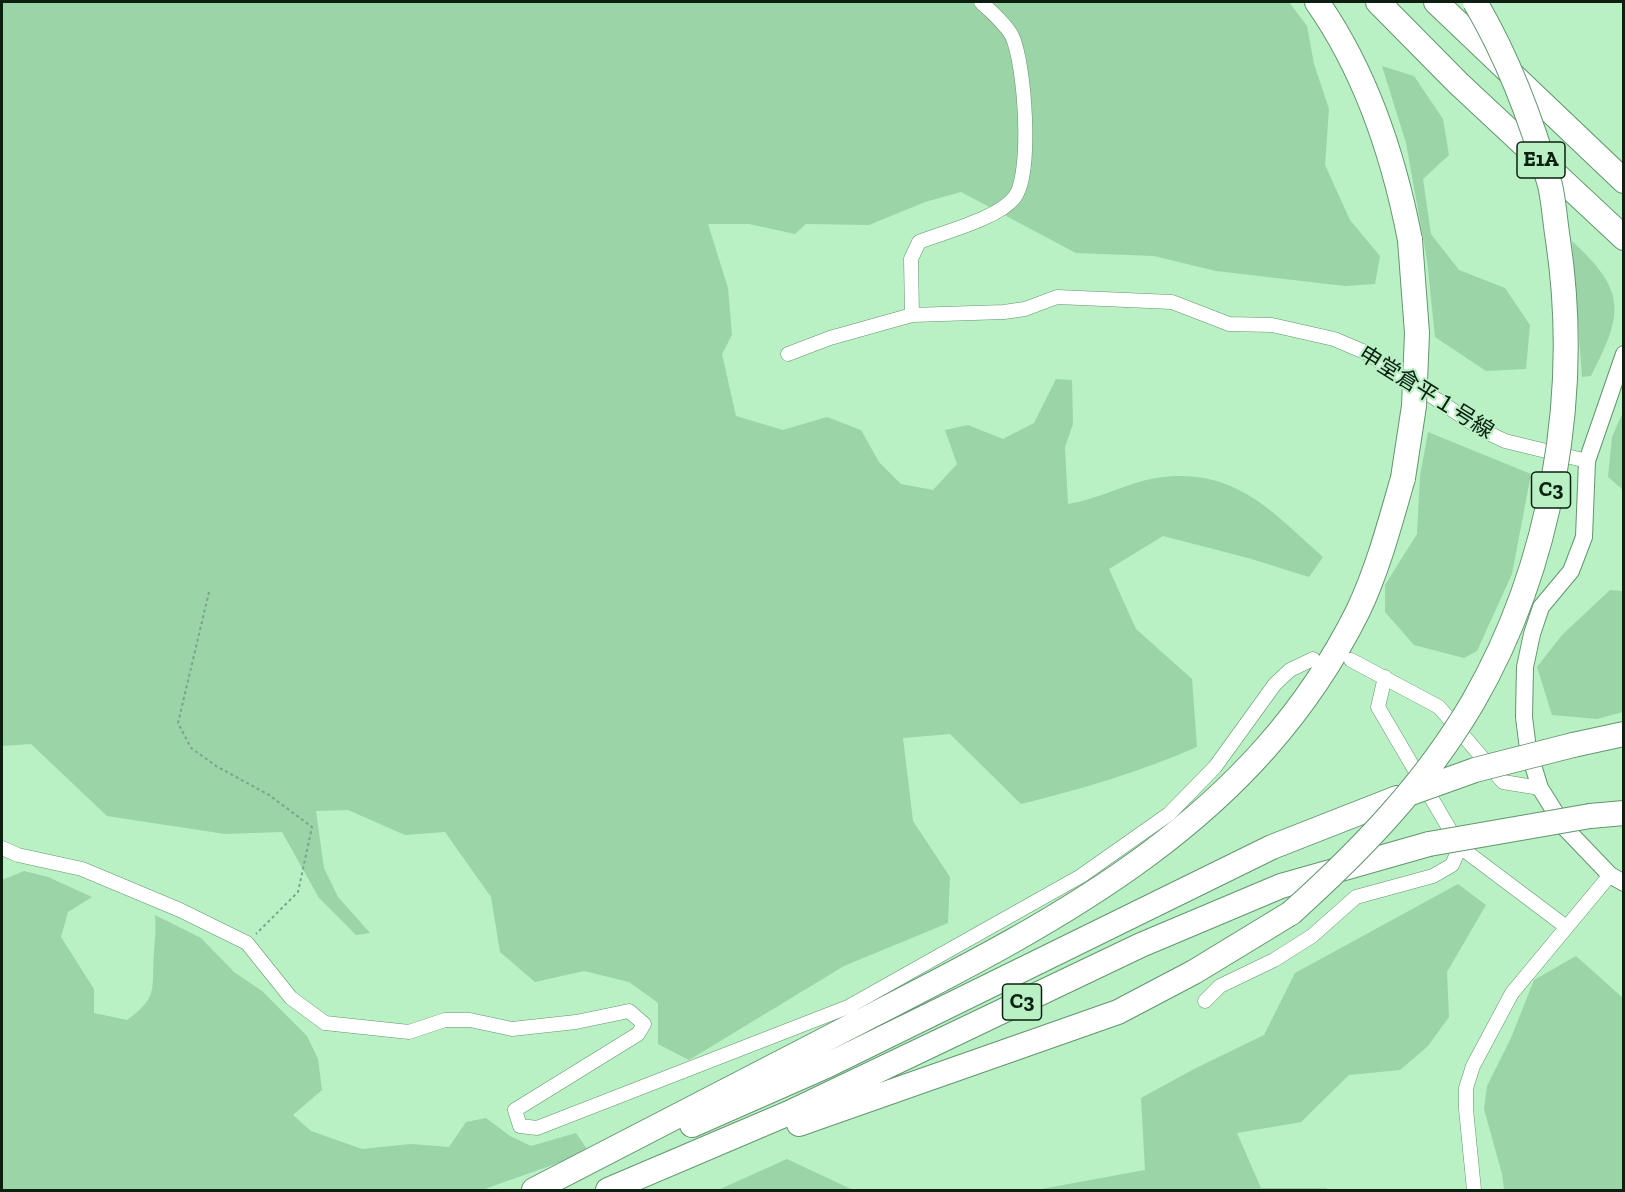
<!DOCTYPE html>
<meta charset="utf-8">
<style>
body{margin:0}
#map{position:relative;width:1625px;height:1192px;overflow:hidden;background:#b9f0c4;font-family:"Zilla Slab",serif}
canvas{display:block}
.frame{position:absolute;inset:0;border:3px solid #0b2011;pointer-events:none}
</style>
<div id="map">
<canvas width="1625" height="1192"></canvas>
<div class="frame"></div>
</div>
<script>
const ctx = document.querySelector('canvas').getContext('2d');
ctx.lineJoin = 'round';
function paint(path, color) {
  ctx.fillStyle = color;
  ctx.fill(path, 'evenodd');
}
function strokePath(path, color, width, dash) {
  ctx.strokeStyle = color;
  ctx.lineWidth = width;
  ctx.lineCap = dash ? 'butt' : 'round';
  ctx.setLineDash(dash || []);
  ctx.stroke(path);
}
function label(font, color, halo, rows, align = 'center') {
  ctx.font = font + ' "Zilla Slab","Noto Sans JP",serif';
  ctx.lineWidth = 4.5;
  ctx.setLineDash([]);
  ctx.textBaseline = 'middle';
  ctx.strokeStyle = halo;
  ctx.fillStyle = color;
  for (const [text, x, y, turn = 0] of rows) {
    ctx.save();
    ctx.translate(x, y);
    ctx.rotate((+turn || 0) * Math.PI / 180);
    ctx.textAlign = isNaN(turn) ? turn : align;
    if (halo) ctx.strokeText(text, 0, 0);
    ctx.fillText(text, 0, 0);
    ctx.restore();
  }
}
paint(new Path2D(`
 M2 2H1289L1307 26 1314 64 1329 109 1325 165 1350 220 1380 256 1375 284 1345 286 1216 271 1154 256 1076 253 961 192 925 202 869 225 806 224 795 234 749 224H708L728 288 732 335 722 354 736 416 783 430 827 417 861 430 879 462 901 484 933 490 957 464 945 430 968 425 1003 439 1034 423 1056 379 1072 380 1073 424 1065 447 1068 504C1099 499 1127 483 1156 478 1234 466 1270 510 1323 557L1309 577 1248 558 1163 536 1109 569 1136 629 1192 679 1197 747C1140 772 1082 789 1021 804L950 734 903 738 913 821 950 877 948 923 844 966 689 1060 658 1044V1003L629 982 584 971 535 982 500 952 491 897 445 832 405 835 348 810 316 811 324 868 338 897 370 933 356 935 319 898 282 832 225 834 107 816 31 744 2 746Z
 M1382 66 1414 76 1443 119 1449 155 1423 179 1431 234 1459 270 1505 288 1530 325 1526 369 1486 371 1435 337 1427 260 1406 143Z
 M1572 241C1625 290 1625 311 1591 376L1582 377Z
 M1623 412V490L1608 477 1612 437Z
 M1428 432 1531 474 1512 574 1477 651 1464 658 1414 645 1385 612V585L1417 534 1420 476Z
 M1610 590 1623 591V712L1597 719 1552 715 1537 667 1562 635Z
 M24 871 48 877 92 897 68 912 61 937 94 989V1013L127 1020C160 997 151 986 154 953 155 940 156 929 155 915L201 938 234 972 262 991 307 1036 318 1059 322 1090 293 1115 311 1131 362 1149 411 1144 449 1147 466 1122 486 1118 510 1136 531 1146 576 1133 589 1152 482 1190H2V880Z
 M1458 884 1486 905 1447 972 1449 1017 1428 1046 1400 1070 1349 1075 1301 1122 1237 1133 1261 1188H1327V1190H1036L1145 1170 1141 1098 1194 1069 1264 1035 1295 973Z
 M1576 956 1623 998V1190H1504L1502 1174 1484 1109 1487 1086 1511 1038 1534 980Z
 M787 1159 853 1190H718Z`), '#9bd4a7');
const minor = new Path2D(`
 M912 315 911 259 919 242C944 232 997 219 1014 198 1033 175 1025 63 1012 36 1005 23 991 12 981 2
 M788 354 830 338 912 315 1004 312 1025 309 1057 297 1172 302 1229 324 1272 325 1334 339 1367 353 1484 431 1505 441 1587 461
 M1351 660 1439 707 1503 782 1540 788
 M1385 677 1378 707 1460 847 1565 926
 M2 848 18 855 82 869 180 910 247 943 291 998 325 1023 409 1032 445 1020H470L512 1029 576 1022 629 1011 644 1024 638 1034 515 1110 520 1126 537 1128 848 1007 1081 876 1169 814 1215 767 1275 684 1290 670 1313 659
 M1205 1001 1220 986 1274 960 1312 936 1356 897 1433 876 1452 865 1460 847
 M1474 1190 1466 1109V1088L1473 1066 1512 993 1610 875`);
const tertiary = new Path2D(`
 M1624 354 1587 461 1584 537 1571 571 1541 607 1532 634 1525 667 1524 717 1528 749 1540 788 1565 828 1610 875 1624 883`);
const motorway = new Path2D(`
 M1317 2C1366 72 1394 157 1410 240
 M1378 2 1458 83 1624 238
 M1436 2 1624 181
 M1573 745 1624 734
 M1590 816 1624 813
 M799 1124 1118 1012 1194 972 1291 913
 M692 1125 826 1066 1272 847 1397 798
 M534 1190C643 1134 752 1077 861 1021 1060 919 1253 822 1358 611 1378 569 1390 523 1403 478
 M608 1190 789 1113 1141 945 1281 886 1429 844`);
strokePath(minor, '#62966e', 15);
strokePath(tertiary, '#62966e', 18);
strokePath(motorway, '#62966e', 26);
strokePath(new Path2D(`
 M209 592 178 723 191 748 216 766 269 795 312 827 298 892 256 934`), '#7ba684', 2, [3, 3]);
strokePath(minor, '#fff', 14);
strokePath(tertiary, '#fff', 16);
strokePath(motorway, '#fff', 24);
const motorwayBridge = new Path2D(`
 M1403 478 1414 406 1417 333 1410 240
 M1408 794 1475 770 1573 745
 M1429 844 1590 816
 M1291 913C1361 850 1425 784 1473 702 1552 565 1581 395 1558 240 1555 222 1554 202 1550 185 1532 121 1508 58 1475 2`);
strokePath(motorwayBridge, '#62966e', 26, []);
strokePath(motorwayBridge, '#fff', 24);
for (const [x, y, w] of [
 [1541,160,48],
 [1551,490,39],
 [1022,1002,39]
]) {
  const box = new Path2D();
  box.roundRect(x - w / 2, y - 18, w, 36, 4.5);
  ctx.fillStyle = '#b9f0c4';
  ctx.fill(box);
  strokePath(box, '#0b2011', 1.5);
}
label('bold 21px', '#0b2011', null, [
 ["E1A",1541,160],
 ["C3",1551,490],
 ["C3",1022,1002]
]);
label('22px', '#0b2011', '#b9f0c4', [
 ["申堂倉平１号線",1426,393,32]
]);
</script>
